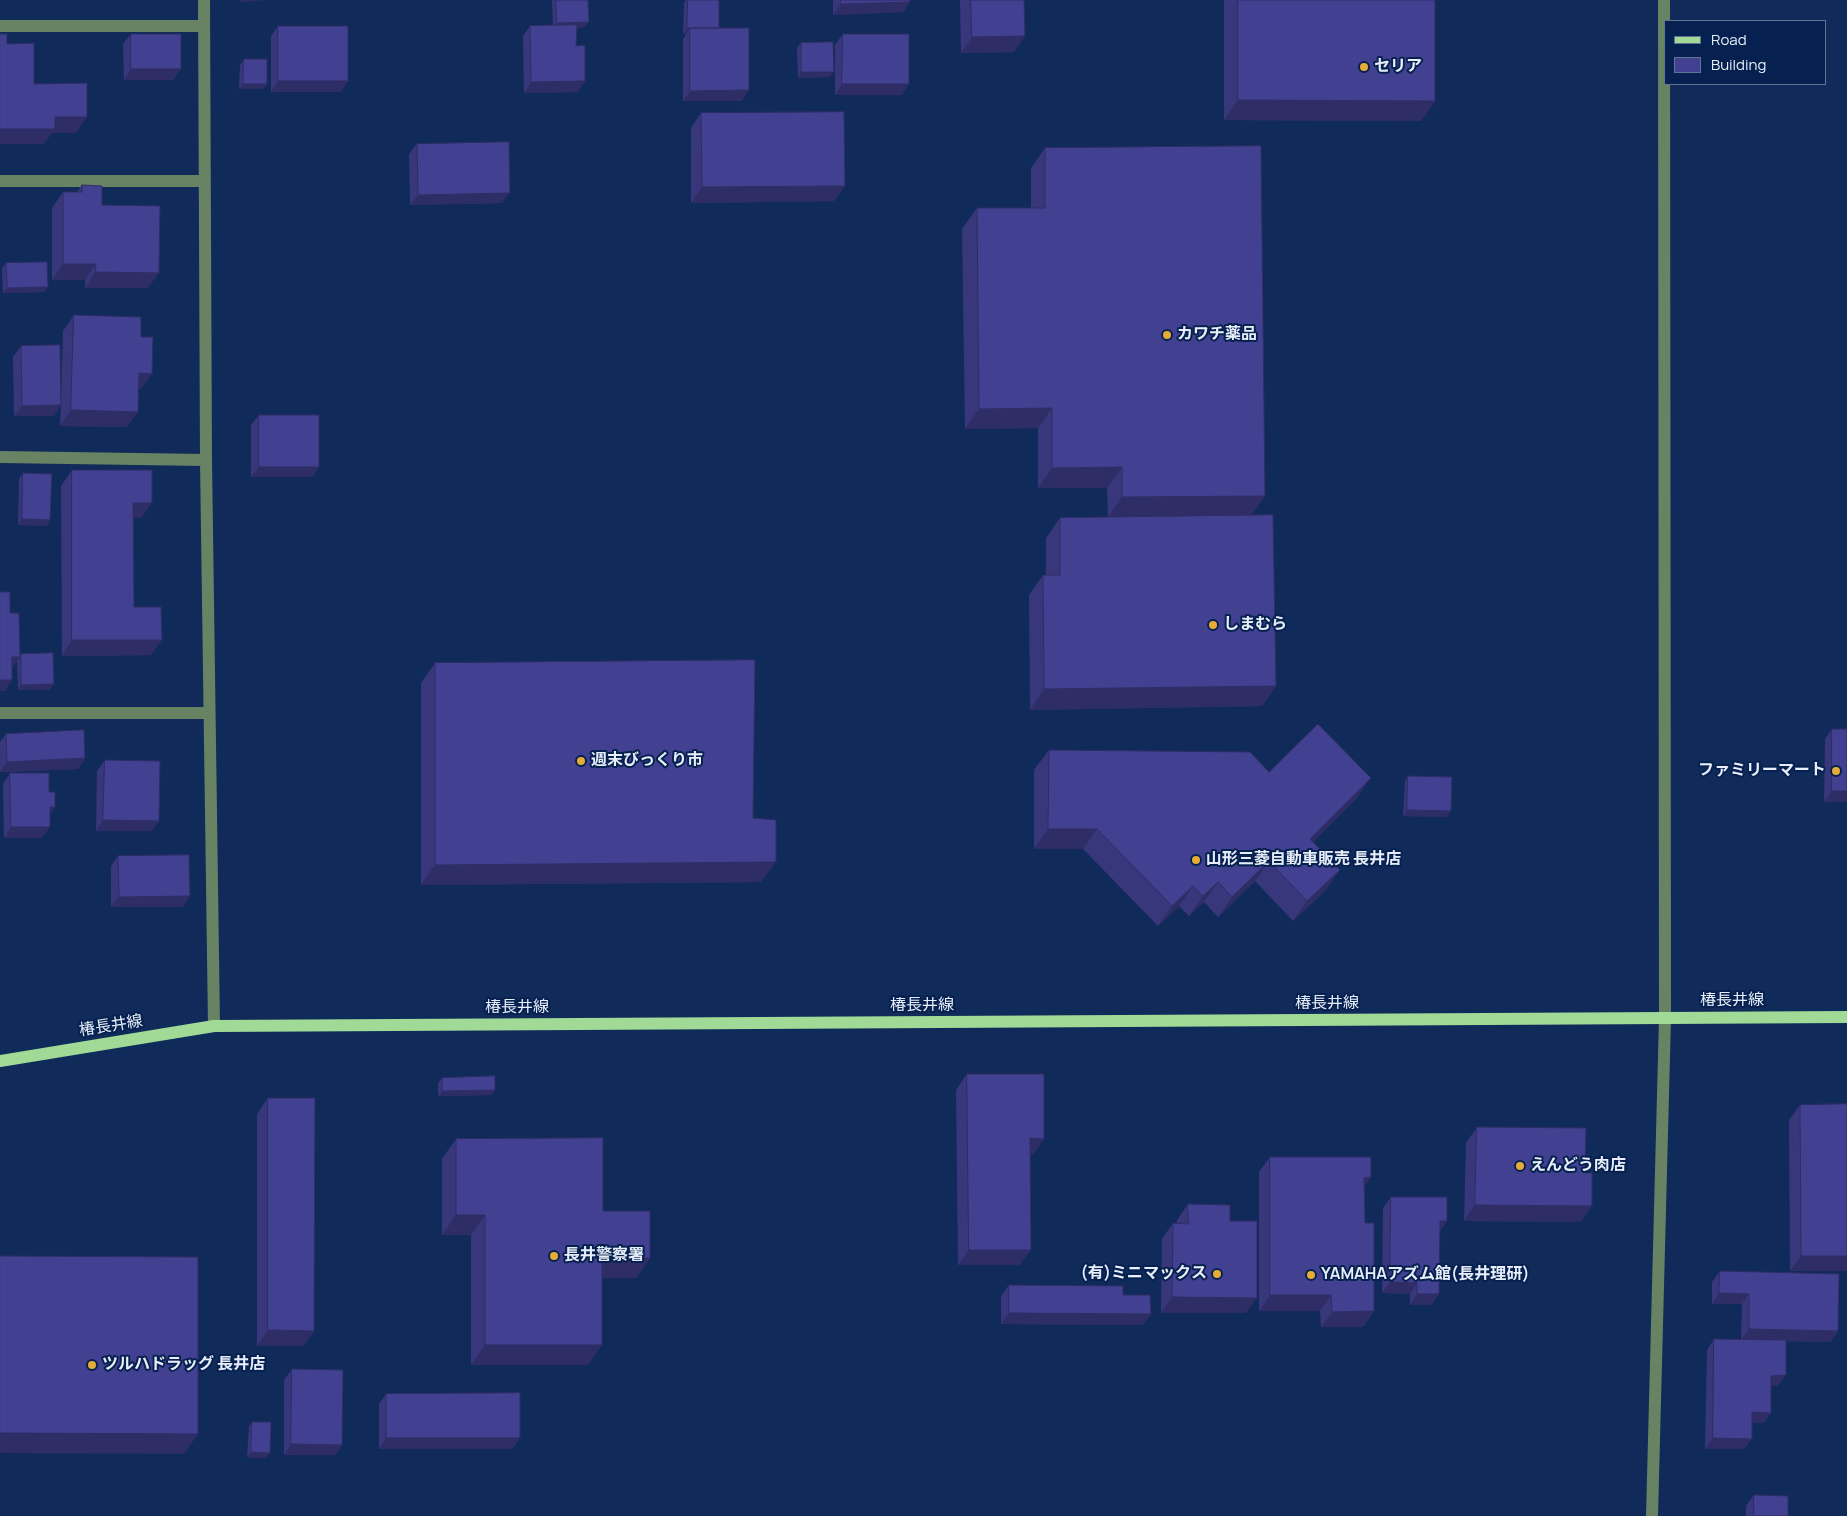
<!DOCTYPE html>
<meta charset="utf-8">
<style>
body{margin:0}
#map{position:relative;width:1847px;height:1516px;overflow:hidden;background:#102b5a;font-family:Manrope,sans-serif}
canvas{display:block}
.legend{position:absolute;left:1664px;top:20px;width:162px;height:65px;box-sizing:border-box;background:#06214f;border:1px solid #607393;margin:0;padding:6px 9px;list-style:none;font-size:15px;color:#e7eefa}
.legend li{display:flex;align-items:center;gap:10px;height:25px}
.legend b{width:25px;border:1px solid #607393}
</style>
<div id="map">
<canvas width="1847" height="1516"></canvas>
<ul class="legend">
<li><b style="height:6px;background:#a1da96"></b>Road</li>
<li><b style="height:14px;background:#424090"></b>Building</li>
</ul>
</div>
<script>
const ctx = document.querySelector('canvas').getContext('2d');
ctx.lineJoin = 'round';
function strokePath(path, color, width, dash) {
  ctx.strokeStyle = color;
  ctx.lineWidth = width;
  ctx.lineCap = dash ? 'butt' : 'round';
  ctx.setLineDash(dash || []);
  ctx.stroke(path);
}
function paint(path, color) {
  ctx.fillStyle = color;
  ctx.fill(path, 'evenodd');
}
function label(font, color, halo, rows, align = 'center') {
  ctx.font = font + ' Manrope,"Noto Sans JP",sans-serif';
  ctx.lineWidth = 4;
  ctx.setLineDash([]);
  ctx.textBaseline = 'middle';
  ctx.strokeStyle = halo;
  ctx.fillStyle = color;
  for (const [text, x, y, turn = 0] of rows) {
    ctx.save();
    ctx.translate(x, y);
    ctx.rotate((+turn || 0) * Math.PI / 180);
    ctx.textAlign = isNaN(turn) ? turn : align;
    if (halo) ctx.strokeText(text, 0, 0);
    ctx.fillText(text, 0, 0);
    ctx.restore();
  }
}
strokePath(new Path2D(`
 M204 0 206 460 214 1026
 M0 26H204
 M0 181H204
 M0 457 206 460
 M0 713H209
 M1652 1516 1665 1018 1664 0`), '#688363', 12);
strokePath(new Path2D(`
 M0 1061 214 1026 1847 1017`), '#a1da96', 12);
paint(new Path2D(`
 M552 0H588L585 27 577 28 576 46 578 92 524 93 523 36 530 26 553 25Z
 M686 0H719V28L742 101H683V39L686 34H683L684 3Z
 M833 0H910V2L903 12 833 15Z
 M960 0H1024L1014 52 961 53Z
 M1224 0H1435V101L1421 121 1224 120Z
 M278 26 341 92H271V36Z
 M131 34 173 80H124L123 44Z
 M843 34 902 95H835V45Z
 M801 43 830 77 798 78 797 48Z
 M244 59 267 84 263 89H239L240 65Z
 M701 113 845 186 834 201 691 203V128Z
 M417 144 502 203 410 205 409 154Z
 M1045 148 1265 496 1251 515 1276 686 1262 706 1030 710 1029 595 1043 575H1046V538L1060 518 1108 517 1107 488H1038V428L965 429 962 229 977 208H1031V168Z
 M82 185 102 205 148 288H85V280H52V208L63 192H77Z
 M6 263 48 287 44 292 3 293 2 269Z
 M74 315 141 337V389H139L127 427 60 426 61 405 54 416H14L13 357 21 346 61 402 63 331Z
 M259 415 319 467 312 477H251V425Z
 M72 470 141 518H134V607L151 655 62 656 61 486Z
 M23 473 50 520 47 526 18 525 19 479Z
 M10 613 20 655 21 654 50 690H18L17 661 12 668 5 691Z
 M435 663 753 818 761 882 421 885V683Z
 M1832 729H1847V802H1824L1825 739Z
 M6 734 85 758 78 769 0 772V742Z
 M1049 750 1269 772 1357 798 1313 842 1326 890 1293 921 1255 881 1218 917 1204 902 1189 916 1179 906 1158 926 1083 849H1034V770Z
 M105 760 152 831H96L97 771Z
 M10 773 49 792 50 815 42 838H4L3 784Z
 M1408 776 1447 817 1403 816 1405 781Z
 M118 856 183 907H111V866Z
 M967 1074 1034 1154H1030L1020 1265H958L956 1090Z
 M442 1078 492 1095 438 1096V1083Z
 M268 1098 314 1331 303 1346H257V1114Z
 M1800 1105 1847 1271H1790L1789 1120Z
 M1477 1127 1581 1222 1464 1221 1466 1143Z
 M456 1139 603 1211 650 1258 636 1278H602L588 1365H471V1235H442V1159Z
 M1270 1157 1365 1187V1223L1374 1311 1363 1327H1321L1320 1311H1259V1172Z
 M1391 1197 1447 1221 1440 1231 1432 1305H1410V1294L1382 1293 1383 1208Z
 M1188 1204 1230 1221 1246 1313H1161L1162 1239 1173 1223H1177V1220Z
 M1720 1271 1838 1331 1830 1342 1786 1341 1778 1386H1771V1413L1763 1423H1752L1744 1449H1705L1707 1350 1714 1339 1741 1340 1742 1304H1712V1282Z
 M1009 1285 1123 1295 1151 1314 1143 1325 1001 1324V1296Z
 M292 1369 342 1445 335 1455H284V1380Z
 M386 1394 520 1438 512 1449H379V1404Z
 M252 1422 266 1458 247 1457 249 1427Z
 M1754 1495 1788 1516H1746V1506Z`), '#39377c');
paint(new Path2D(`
 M241 0H270L240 2Z
 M910 2 903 12 833 15 841 4Z
 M589 22 585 27 553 28 557 23Z
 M687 28H690L686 34H683Z
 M1025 36 1014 52 961 53 972 37Z
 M131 69H181L173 80H124Z
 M801 72H834L830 77 798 78Z
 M278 81H348L341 92H271Z
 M585 81 578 92 524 93 531 82Z
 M243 84H267L263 89H239Z
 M842 84H909L902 95H835Z
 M749 90 742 101H683L690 91Z
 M1238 100 1435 101 1421 121 1224 120Z
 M55 117H87L76 133H52L44 144H0V129Z
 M845 186 834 201 691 203 702 187Z
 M510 193 502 203 410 205 418 195Z
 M63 264H96L85 280H52Z
 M95 272 159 273 148 288H85Z
 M48 287 44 292 3 293 7 288Z
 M139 373 152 374 141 389H129Z
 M61 405 54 416H14L22 406Z
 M1052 408 1038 428 965 429 979 409Z
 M71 410 138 412 127 427 60 426Z
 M259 467H319L312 477H251Z
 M1122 467 1107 488H1038L1052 468Z
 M1265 496 1251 516 1108 517 1122 497Z
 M133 503H152L141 518H122Z
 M22 519 50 520 47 526 18 525Z
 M72 640H162L151 655 62 656Z
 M12 657H20L12 668Z
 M0 680H12L5 691H0Z
 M54 684 50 690H18L21 685Z
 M1276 686 1262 706 1030 710 1044 689Z
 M85 758 78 769 0 772 7 762Z
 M1371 778 1357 798 1296 859 1310 839Z
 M1832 791H1847V802H1824Z
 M50 807H55L48 818Z
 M1407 810 1451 811 1447 817 1403 816Z
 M103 820 159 821 152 831H96Z
 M11 827H50L42 838H4Z
 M1048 829H1097L1083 849H1034Z
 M1269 861 1255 881 1218 917 1232 897Z
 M776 862 761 882 421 885 435 865Z
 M1340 870 1326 890 1293 921 1307 901Z
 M1218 882 1204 902 1189 916 1203 896Z
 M1193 886 1179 906 1158 926 1172 906Z
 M190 896 183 907H111L119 897Z
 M495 1090 492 1095 438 1096 442 1091Z
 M1030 1138 1044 1139 1034 1154H1019Z
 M1371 1177 1361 1193 1364 1178Z
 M1475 1205 1592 1206 1581 1222 1464 1221Z
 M456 1215H485L471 1235H442Z
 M1440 1221H1447L1439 1232Z
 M969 1250H1031L1020 1265H958Z
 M1801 1256H1847V1271H1790Z
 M602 1258H650L636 1278H588Z
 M1390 1282 1417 1283 1410 1294 1382 1293Z
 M1719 1293 1749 1294 1742 1304H1712Z
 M1417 1294H1439L1432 1305H1410Z
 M1270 1295H1331L1320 1311H1259Z
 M1172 1297 1257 1298 1246 1313H1161Z
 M1374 1311 1363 1327H1321L1332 1312Z
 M1009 1313 1151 1314 1143 1325 1001 1324Z
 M1749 1329 1838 1331 1830 1342 1741 1340Z
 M268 1330 314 1331 303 1346H257Z
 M485 1345H602L588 1365H471Z
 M1786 1375 1778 1386H1763L1771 1376Z
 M1752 1412 1771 1413 1763 1423H1745Z
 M0 1433 198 1434 184 1454 0 1453Z
 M386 1438H520L512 1449H379Z
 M1713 1438 1752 1439 1744 1449H1705Z
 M291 1444 342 1445 335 1455H284Z
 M251 1452 270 1453 266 1458 247 1457Z`), '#2e2d65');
const building = new Path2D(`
 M556 0H588L589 22 557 23Z
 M688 0H719V28H687Z
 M841 0H910V2L841 4Z
 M971 0H1024L1025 36 972 37Z
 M1238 0H1435V101L1238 100Z
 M577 25 576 46 585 45V81L531 82 530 26Z
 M278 26H348V81H278Z
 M690 28H749V90L690 91Z
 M0 34H7V44L34 43V84L87 83V117H55V129H0Z
 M131 34H181V69H131Z
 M843 34H909V84H842Z
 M833 42 834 72H801V43Z
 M244 59H267V84H243Z
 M844 112 845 186 702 187 701 113Z
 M509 142 510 193 418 195 417 144Z
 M1261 146 1265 496 1122 497V467L1052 468V408L979 409 977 208H1045V148Z
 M82 185 102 186V205L160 206 159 273 95 272 96 264H63V192H82Z
 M47 262 48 287 7 288 6 263Z
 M74 315 141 317V337H153L152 374 139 373 138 412 71 410Z
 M60 345 61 405 22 406 21 346Z
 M259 415H319V467H259Z
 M72 470H152V503H133L134 607H161L162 640H72Z
 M23 473 52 474 50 520 22 519Z
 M1273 515 1276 686 1044 689 1043 575H1060V518Z
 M0 592H10V613H19L20 657H12V680H0Z
 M53 653 54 684 21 685V654Z
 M755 660 753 818 776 820V862L435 865V663Z
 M1318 724 1371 778 1310 839 1340 870 1307 901 1269 861 1232 897 1218 882 1203 896 1193 886 1172 906 1097 829H1048L1049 750 1250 752 1269 772Z
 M1832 729H1847V791H1832Z
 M84 730 85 758 7 762 6 734Z
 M105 760 160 761 159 821 103 820Z
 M10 773H49V792H55V807H50V827H11Z
 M1408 776 1452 777 1451 811 1407 810Z
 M189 855 190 896 119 897 118 856Z
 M967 1074H1044V1139L1030 1138 1031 1250H969Z
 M495 1076V1090L442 1091V1078Z
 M268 1098H315L314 1331 268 1330Z
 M1847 1104V1256H1801L1800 1105Z
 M1477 1127 1586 1128 1585 1173H1592V1206L1475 1205Z
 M603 1138V1211H650V1258H602V1345H485V1215H456V1139Z
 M1270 1157H1371V1177L1364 1178 1365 1223H1374V1311L1332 1312 1331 1295H1270Z
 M1391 1197H1447V1221H1440L1439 1294H1417V1283L1390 1282Z
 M1188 1204 1230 1205V1221H1257V1298L1172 1297 1173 1223 1188 1224Z
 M0 1256 198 1257V1434L0 1433Z
 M1720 1271 1839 1274 1838 1331 1749 1329V1294L1719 1293Z
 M1009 1285 1123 1286V1295H1150L1151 1314 1009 1313Z
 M1714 1339 1786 1340V1375L1771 1376V1413L1752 1412V1439L1713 1438Z
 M292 1369 343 1370 342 1445 291 1444Z
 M520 1393V1438H386V1394Z
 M252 1422H271L270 1453 251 1452Z
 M1754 1495 1788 1496V1516H1754Z`);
paint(building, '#424090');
strokePath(building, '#2e2d65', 1);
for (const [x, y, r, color] of [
 [1364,67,5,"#e7ac36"],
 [1167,335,5,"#e7ac36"],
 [1213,625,5,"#e7ac36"],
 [581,761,5,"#e7ac36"],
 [1836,771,5,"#e7ac36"],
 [1196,860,5,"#e7ac36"],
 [1520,1166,5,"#e7ac36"],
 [554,1256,5,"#e7ac36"],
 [1217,1274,5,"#e7ac36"],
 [1311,1275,5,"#e7ac36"],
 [92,1365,5,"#e7ac36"]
]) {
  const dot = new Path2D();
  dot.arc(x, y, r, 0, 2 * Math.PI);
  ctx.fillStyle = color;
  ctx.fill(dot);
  strokePath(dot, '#06214f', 2);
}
label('bold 16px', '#e7eefa', '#06214f', [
 ["セリア",1374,67],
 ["カワチ薬品",1177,335],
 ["しまむら",1223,625],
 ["週末びっくり市",591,761],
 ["ファミリーマート",1826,771,"right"],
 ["山形三菱自動車販売 長井店",1206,860],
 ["えんどう肉店",1530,1166],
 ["長井警察署",564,1256],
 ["(有)ミニマックス",1207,1274,"right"],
 ["YAMAHAアズム館(長井理研)",1321,1275],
 ["ツルハドラッグ 長井店",102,1365]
], 'left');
label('16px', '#e7eefa', '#06214f', [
 ["椿長井線",1732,1001],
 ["椿長井線",1327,1004],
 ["椿長井線",922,1006],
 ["椿長井線",517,1008],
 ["椿長井線",111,1026,-9]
]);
</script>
